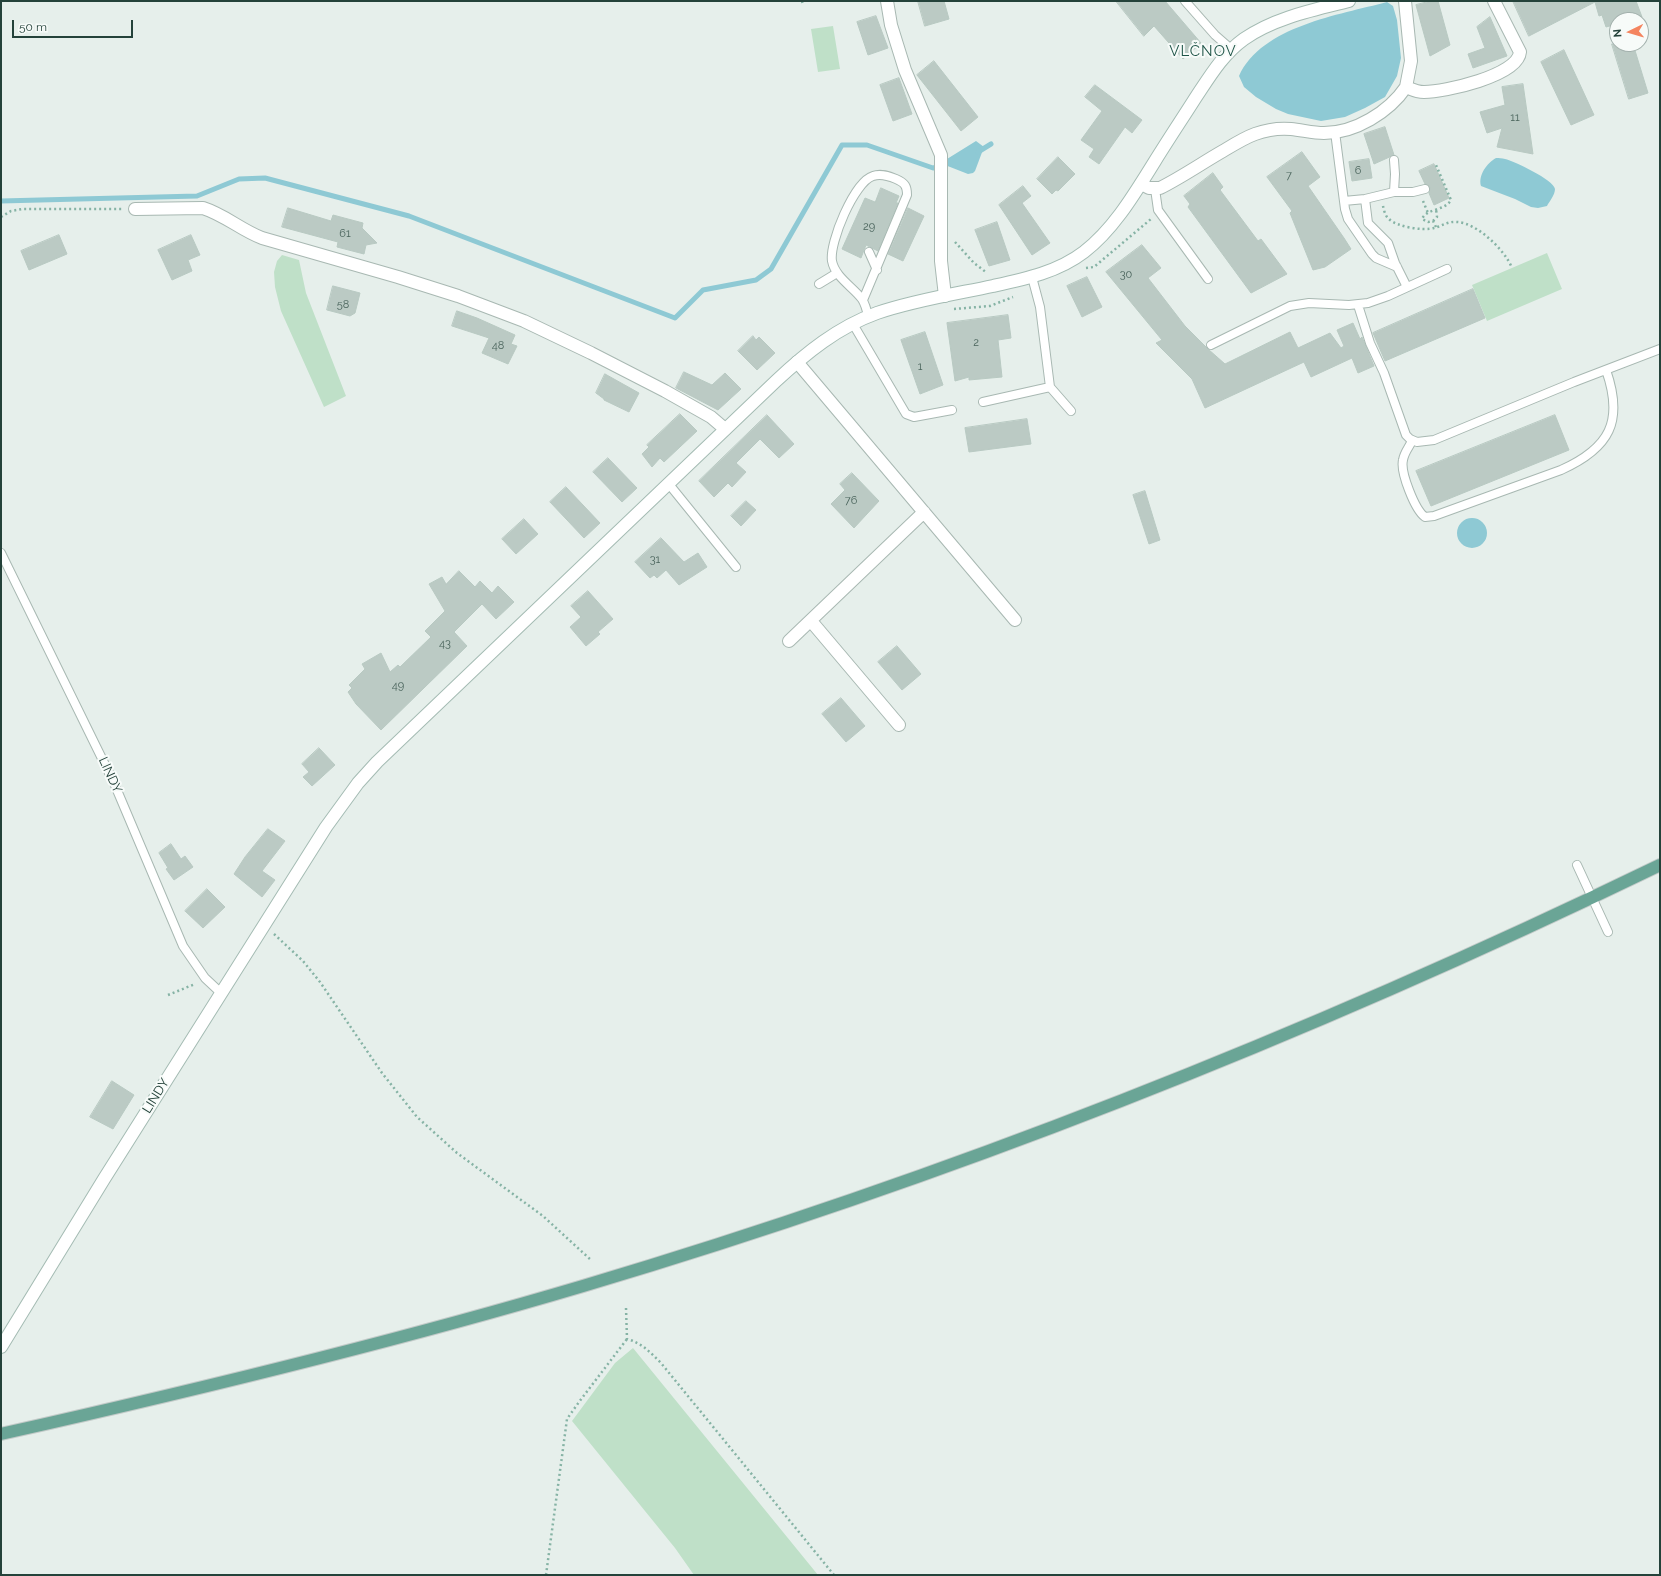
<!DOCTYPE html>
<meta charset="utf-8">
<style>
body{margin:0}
#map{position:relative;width:1661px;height:1576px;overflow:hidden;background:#e6efeb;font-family:Raleway,sans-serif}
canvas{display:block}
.frame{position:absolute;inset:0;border:2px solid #24423a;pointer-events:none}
.north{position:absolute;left:1609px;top:12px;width:40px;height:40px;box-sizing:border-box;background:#f7fbf9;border:1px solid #a3b1ad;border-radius:50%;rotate:265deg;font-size:11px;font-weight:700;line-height:16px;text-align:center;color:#24423a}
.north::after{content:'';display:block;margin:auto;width:14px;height:18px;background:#f4845f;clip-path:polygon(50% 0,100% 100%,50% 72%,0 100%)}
.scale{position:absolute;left:12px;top:20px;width:121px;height:18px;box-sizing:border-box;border:2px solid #24423a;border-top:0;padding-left:5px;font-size:12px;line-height:14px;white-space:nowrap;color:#24423a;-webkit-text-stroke:3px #f7fbf9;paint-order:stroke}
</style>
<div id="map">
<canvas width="1661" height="1576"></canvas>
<div class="frame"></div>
<div class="north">N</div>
<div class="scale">50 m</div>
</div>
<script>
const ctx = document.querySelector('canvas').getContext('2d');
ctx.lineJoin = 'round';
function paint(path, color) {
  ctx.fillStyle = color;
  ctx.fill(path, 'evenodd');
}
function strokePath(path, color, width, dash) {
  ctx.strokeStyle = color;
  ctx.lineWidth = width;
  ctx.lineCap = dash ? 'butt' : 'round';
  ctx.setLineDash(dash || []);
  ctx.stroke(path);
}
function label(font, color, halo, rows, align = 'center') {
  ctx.font = font + ' Raleway,sans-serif';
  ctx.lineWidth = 4;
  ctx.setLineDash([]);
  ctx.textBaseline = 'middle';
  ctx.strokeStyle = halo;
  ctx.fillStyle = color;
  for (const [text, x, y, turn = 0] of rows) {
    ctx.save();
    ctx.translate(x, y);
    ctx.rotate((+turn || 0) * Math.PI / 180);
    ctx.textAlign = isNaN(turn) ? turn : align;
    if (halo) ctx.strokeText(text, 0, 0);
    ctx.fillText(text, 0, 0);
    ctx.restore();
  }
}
paint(new Path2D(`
 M833 26 840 69 818 72 811 29Z
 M1547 253 1562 289 1487 321 1472 285Z
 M282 255 299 260 306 293 346 396 324 407 281 311 275 287 274 272 277 261Z
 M633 1348 818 1575H694L675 1548 572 1421 615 1363Z`), '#bfe0c8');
paint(new Path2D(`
 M1387 2 1393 6 1397 20 1401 58 1397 76 1385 97 1365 108 1345 117 1321 121 1288 114 1276 109 1256 97 1244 87 1239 76C1262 26 1339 15 1387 2Z
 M976 141 984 147 975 171 973 173 968 174 945 165 947 159Z
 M1496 158C1499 158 1502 158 1505 159 1514 161 1554 180 1555 189 1555 195 1549 202 1547 206L1538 208 1531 207 1515 199 1481 186C1478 175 1487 163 1496 158Z
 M1457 533a15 15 0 1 1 30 0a15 15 0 1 1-30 0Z`), '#8ec9d4');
strokePath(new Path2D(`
 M978 152 991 144
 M1 201 197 196 239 179 265 178 409 216 675 318 703 290 756 280 771 269 842 145H867L933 168 941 166`), '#8ec9d4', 5);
const building = new Path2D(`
 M918 1H944L949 19 925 26Z
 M1116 1H1165L1201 43 1183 59 1154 26 1144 36Z
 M1431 1H1438L1450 45 1430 56 1416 5Z
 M1513 1H1636L1642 17 1631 20H1617V24L1606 27 1602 15 1599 16 1595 2 1529 36Z
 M876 16 888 48 868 55 857 22Z
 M1490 17 1507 56 1473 68 1468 54 1485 48 1477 27Z
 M1612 44H1633L1648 93 1629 99Z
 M1564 50 1594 115 1571 125 1541 62Z
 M934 61 978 117 961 131 917 75Z
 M899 78 912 114 893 121 880 85Z
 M1523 84 1533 154 1497 147 1502 128 1487 133 1480 112 1505 105 1502 87Z
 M1095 85 1142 120 1132 133 1125 127 1099 164 1089 157 1094 149 1081 140 1102 111 1085 97Z
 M1385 127 1394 155 1374 164 1364 134Z
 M1302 152 1320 177 1308 186 1344 238 1351 249 1325 267 1313 270 1290 213 1292 211 1267 177Z
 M1058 157 1075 174 1058 191 1056 190 1052 194 1037 179Z
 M1369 159 1372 178 1352 181 1349 162Z
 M1434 164 1449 198 1434 205 1429 193 1430 187 1425 184 1419 171Z
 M1213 173 1223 187 1220 190 1258 241 1261 239 1287 274 1251 293 1188 207 1190 204 1184 196Z
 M1023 186 1031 196 1022 203 1050 243 1032 255 999 205Z
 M881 188 899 196 896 203H898L878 251 866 245 861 258 842 249 865 198 875 202Z
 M288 208 331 221 333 215 363 223 362 228 377 243 366 245 364 254 337 247 338 242 282 227Z
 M908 208 924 216 903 261 888 254Z
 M997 222 1010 260 989 266 975 230Z
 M59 235 67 254 29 270 21 251Z
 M191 235 200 255 188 260 192 271 172 280 158 250Z
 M1142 245 1161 268 1148 278 1185 326 1208 349 1225 364 1290 332 1298 348 1330 333 1341 348 1344 346 1337 330 1353 323 1360 339 1362 337 1374 366 1358 373 1352 358 1311 377 1304 362 1205 408 1192 379 1156 343 1162 340 1106 272Z
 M1087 277 1102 307 1082 317 1067 286Z
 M333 286 360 293 355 313 350 316 327 310Z
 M1473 289 1485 318 1385 361 1373 333Z
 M457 311 477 318 515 335 511 344 517 346 508 364 482 353 489 338 452 326Z
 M1008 315 1011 338 998 340 1002 377 969 380V377L955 381 947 323Z
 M925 332 943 385 920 394 901 340Z
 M753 336 756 340 759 337 775 353 757 370 738 351Z
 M684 372 712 385 725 373 741 389 718 410 676 388Z
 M605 374 639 393 629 412 604 400V399L596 393Z
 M680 414 697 431 664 462 660 458 652 467 642 454 649 447 647 445Z
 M767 415 794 444 779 458 760 439 736 463 746 472 732 487 728 483 714 497 699 481Z
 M1555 415 1569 450 1431 506 1416 471Z
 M1027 419 1031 444 969 452 965 428Z
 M608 458 637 488 622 502 593 472Z
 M852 473 879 501 854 528 831 504 845 490 840 484Z
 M566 487 600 523 584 538 550 502Z
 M1145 491 1160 540 1149 544 1133 495Z
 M746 501 756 510 741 526 731 516Z
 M524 519 538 534 516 554 502 539Z
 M661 538 684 562 698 553 707 567 679 585 666 570 657 578 654 575 650 578 635 562Z
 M459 571 475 587 480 581 492 593 498 586 514 602 496 619 482 604 454 632 467 646 381 730 356 704 348 692 352 688 349 685 365 669 362 664 381 653 390 672 398 665 400 667 431 637 425 631 445 611 429 584 442 577 446 584Z
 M588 591 613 619 598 632 600 634 586 646 570 627 581 617 571 606Z
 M897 646 921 674 902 690 878 662Z
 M841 698 865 726 846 742 822 714Z
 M319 748 335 765 312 786 303 777 309 772 302 764Z
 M268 829 285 841 262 871 275 880 262 897 234 874 245 857Z
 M171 844 181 859 185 856 193 867 174 880 166 869 168 868 159 853Z
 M207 889 225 907 203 928 185 911Z
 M112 1081 134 1095 113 1129 90 1117Z`);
paint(building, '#bbcac4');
strokePath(building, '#b8c9c2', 1);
const lane = new Path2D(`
 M1185 1 1215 35 1231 49
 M1335 132 1345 209 1348 219 1372 254 1376 258 1397 267
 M1394 160 1395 174 1394 192
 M1155 189 1158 210 1208 279
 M1365 199 1368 223 1388 243 1395 263 1407 287
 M1344 201 1365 199 1394 192H1413L1425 189
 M869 252 877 270
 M1032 277 1040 307 1050 387 1071 411
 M819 284 837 273
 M863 300 907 195C907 186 905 183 896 179 889 176 881 173 873 176 854 182 829 243 832 261 835 277 853 287 862 299 865 304 867 311 868 316
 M1358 305 1370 343 1384 373 1406 435 1410 439 1417 442 1434 440 1574 382 1660 349
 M853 324 906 414 914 417 952 410
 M1211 345 1290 306 1309 303 1349 305 1368 303 1388 296 1447 269
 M983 402 1050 387
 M1412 441C1409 447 1404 453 1403 460 1400 472 1415 510 1425 517L1434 516 1561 470C1610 448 1624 421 1606 370
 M668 483 736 567
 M1 553 114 783 183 946 205 978 221 993
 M1577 865 1608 932`);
const street = new Path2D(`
 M887 1 891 25 905 70 941 155V261L945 296
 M1405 1 1411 61 1406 87
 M1141 184 1149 188H1160C1182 177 1202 163 1223 151 1233 145 1244 138 1255 134 1266 130 1279 128 1291 129 1302 130 1313 133 1324 133 1355 133 1389 112 1406 87 1411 89 1417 92 1424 92 1444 92 1518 76 1520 52L1494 1
 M135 209 203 208C225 215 241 230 262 238L398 277 458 296 524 321 591 353 665 391 711 417 725 429
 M797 362 1015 620
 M811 621 899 725
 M789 641 924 512`);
const secondary = new Path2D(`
 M1 1347 104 1179 326 827 358 783 377 762 776 381C806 353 838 327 877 313 915 300 955 294 993 286 1025 279 1058 272 1084 252 1114 229 1135 193 1155 161 1168 140 1182 119 1196 97 1210 76 1223 54 1244 39 1274 18 1313 10 1349 1`);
const primary = new Path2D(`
 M1 1434C197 1390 391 1343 583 1286 953 1176 1313 1033 1660 865`);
strokePath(lane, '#a8b8b2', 10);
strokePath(street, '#a8b8b2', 14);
strokePath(secondary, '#a4bbb3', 14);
strokePath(primary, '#c2cac8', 14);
strokePath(new Path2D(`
 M802 1 803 6
 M1423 201 1428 213
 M1383 206C1384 210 1385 216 1389 219 1397 227 1423 231 1434 228 1442 226 1448 221 1457 222 1477 223 1505 250 1512 268
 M1 217 11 211 22 209H123
 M1433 221 1437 217 1436 209
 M1436 227 1433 221 1428 222 1422 219C1427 208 1445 211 1451 200L1436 165
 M955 242 974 263 987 273
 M1086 268 1094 267 1151 219
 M954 309 990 306 1013 297
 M274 934 303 961 320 982 382 1073 417 1117 457 1153 543 1216 591 1260
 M168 995 195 984
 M626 1308 627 1339C642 1343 651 1353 661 1363L834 1575
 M546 1575 567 1419 579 1402 627 1339`), '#86b3a5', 2.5, [2, 3]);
strokePath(lane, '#fff', 8);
strokePath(street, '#fff', 12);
strokePath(secondary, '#fff', 12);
strokePath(primary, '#6aa596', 12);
label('11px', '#4a645c', null, [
 ["11",1515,118],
 ["6",1358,171],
 ["7",1289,176],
 ["29",869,227],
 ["61",345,234],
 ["30",1126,275],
 ["58",343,305],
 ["2",976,343],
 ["48",498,346],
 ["1",920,367],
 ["76",851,501],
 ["31",655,560],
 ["43",445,644],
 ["49",398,686]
]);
label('13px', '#24423a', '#f7fbf9', [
 ["LINDY",110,775,65],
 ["LINDY",156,1096,-58]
]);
ctx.letterSpacing = '1px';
label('15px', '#1f5548', '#f7fbf9', [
 ["VLČNOV",1203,51]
]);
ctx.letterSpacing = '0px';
</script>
